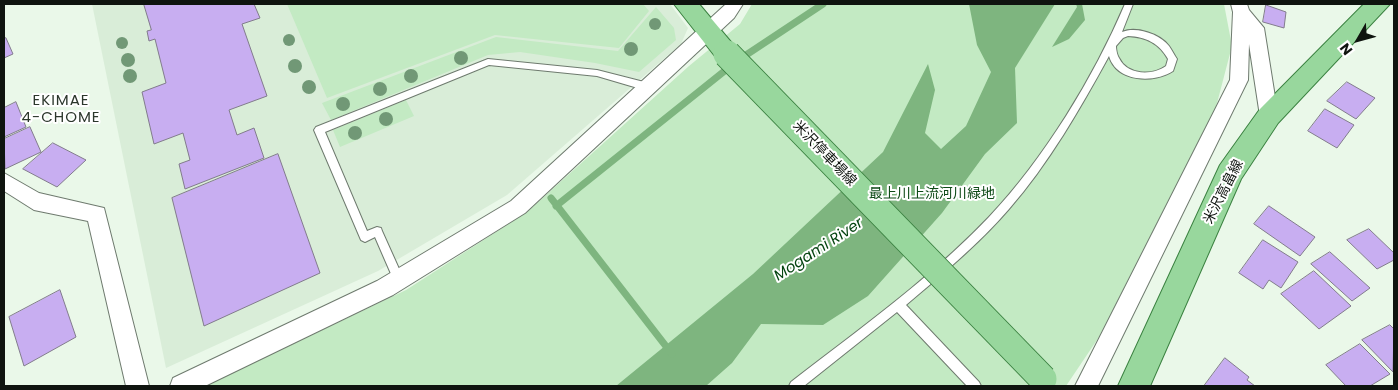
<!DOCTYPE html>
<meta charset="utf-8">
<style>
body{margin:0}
#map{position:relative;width:1398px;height:390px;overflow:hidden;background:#eaf8e9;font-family:Poppins,sans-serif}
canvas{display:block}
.frame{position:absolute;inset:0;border:5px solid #0f140f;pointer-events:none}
.north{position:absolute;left:1333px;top:15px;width:50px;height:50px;-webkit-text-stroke:4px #fff;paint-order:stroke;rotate:232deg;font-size:14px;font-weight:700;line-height:20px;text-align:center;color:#0f140f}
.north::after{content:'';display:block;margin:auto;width:18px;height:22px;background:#0f140f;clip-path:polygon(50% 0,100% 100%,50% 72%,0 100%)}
</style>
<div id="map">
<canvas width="1398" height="390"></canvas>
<div class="frame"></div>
<div class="north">N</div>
</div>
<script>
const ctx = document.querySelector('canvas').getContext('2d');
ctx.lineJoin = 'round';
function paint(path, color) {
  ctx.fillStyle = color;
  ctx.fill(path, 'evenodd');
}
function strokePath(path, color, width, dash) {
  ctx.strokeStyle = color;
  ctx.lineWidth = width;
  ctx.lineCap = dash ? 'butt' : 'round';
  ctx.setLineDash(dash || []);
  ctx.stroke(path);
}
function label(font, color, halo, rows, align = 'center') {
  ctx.font = font + ' Poppins,"Noto Sans JP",sans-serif';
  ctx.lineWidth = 4;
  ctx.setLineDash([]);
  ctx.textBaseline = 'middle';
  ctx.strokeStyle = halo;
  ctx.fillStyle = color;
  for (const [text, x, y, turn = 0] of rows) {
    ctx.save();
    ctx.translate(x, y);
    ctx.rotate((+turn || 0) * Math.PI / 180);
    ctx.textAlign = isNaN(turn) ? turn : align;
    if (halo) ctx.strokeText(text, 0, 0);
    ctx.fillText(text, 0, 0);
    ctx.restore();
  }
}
paint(new Path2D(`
 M92 4H670L688 28 681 44 507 195 378 271 166 368Z`), '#d9edd8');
paint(new Path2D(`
 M287 4H643L649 11 619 48 495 35 327 98Z
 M752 4H1224L1232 46 1216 107 1099 337 1066 386H198L272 354 406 290 527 212 689 66 740 24Z
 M656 7 674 28 676 40 639 72 595 63 520 52 488 55 331 120 322 103 496 37 618 51Z
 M406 100 414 116 340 147 333 130Z`), '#c3eac3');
paint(new Path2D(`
 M969 4H1055L1015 68 1017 123 985 154 942 213 868 296 823 325 761 324 732 363 706 386H616L753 274 883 152 928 64 935 90 925 133 941 149 966 126 991 72 977 45Z
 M1076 4H1082L1085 20 1069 39 1052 47 1077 7Z`), '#7eb57f');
strokePath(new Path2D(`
 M740 59 823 4
 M551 198 672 354
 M556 206 732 65`), '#7eb57f', 7);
const building = new Path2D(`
 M144 4H254L260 18 242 24 267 96 229 110 237 135 254 128 264 158 185 189 179 164 190 160 183 133 154 144 142 92 166 83 155 39 149 41 147 31 151 30Z
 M1266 5 1286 12 1284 28 1263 22Z
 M6 38 13 54 4 58V39Z
 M1347 82 1375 98 1356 119 1327 101Z
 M16 102 26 127 4 137V108Z
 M1325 109 1354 125 1337 148 1308 131Z
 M30 127 41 152 5 169 4 139Z
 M53 143 86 160 57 187 23 169Z
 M278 154 320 273 204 326 172 198Z
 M1269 206 1315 237 1300 256 1254 224Z
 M1369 229 1394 253V260L1377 269 1347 240Z
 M1263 240 1298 262 1281 288 1269 280 1263 289 1239 273Z
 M1330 252 1370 288 1352 301 1311 264Z
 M1314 271 1351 306 1319 329 1281 294Z
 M60 290 76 337 24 366 9 317Z
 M1390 325 1394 329 1393 372 1362 340Z
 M1360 344 1390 374 1370 386H1346L1326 365Z
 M1225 358 1249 377 1247 380 1255 386H1204Z`);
paint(building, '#c8aef1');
strokePath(building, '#827c8c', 1);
const service = new Path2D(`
 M1125 4H1133L1122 32C1136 26 1160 34 1169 46 1172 50 1174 55 1177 59L1173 71C1155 83 1117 83 1109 56 1080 109 1049 163 1009 209 978 245 941 275 906 305L979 382 981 386H967L897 312 804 386H789L791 382C858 330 930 279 989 217 1044 159 1094 77 1125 4ZM1128 36C1146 37 1159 43 1168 59L1166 66C1152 76 1127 75 1119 58 1117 55 1116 49 1116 46L1123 38Z
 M488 59 597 70 648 83 653 87 648 91 597 76 489 65 325 132 367 231 377 227 381 228 382 231 404 280 403 283 399 285 395 283 375 237 365 242 361 240 314 130 316 127Z`);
const minor = new Path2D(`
 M726 4H743L734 18 525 213 393 295 205 386H170L173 378 377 281 511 201Z
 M1231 4H1247L1249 10 1264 28 1278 116 1276 121 1269 123 1262 121 1260 116 1249 44 1248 80 1098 386H1075L1230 80 1233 12Z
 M4 173 39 193 104 208 149 386H126L88 221 34 210 4 191Z`);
const primary = new Path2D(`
 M674 4H699L736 48 739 54 736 60 727 63 718 60Z
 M1364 4H1390L1278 123 1241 179 1150 386H1118L1220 165 1260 109Z`);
strokePath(service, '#6e7a6e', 2);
strokePath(minor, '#6e7a6e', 2);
strokePath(primary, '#3b8241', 2);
paint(service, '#fff');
paint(minor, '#fff');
paint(primary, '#98d79d');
const primaryBridge = new Path2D(`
 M727 54 1043 379`);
strokePath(primaryBridge, '#3b8241', 29, []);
strokePath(primaryBridge, '#98d79d', 27);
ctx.fillStyle = '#719876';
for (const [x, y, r] of [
 [655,24,6],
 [289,40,6],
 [122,43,6],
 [631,49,7],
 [461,58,7],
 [128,60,7],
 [295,66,7],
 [130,76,7],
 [411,76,7],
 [309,87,7],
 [380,89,7],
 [343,104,7],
 [386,119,7],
 [355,133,7]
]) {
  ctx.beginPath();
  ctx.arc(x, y, r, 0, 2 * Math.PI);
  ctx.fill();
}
label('14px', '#0f140f', '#fff', [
 ["米沢停車場線",824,154,46],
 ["米沢高畠線",1224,192,-63]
]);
label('14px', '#0e4a17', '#fff', [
 ["最上川上流河川緑地",932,194]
]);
ctx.letterSpacing = '1px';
label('15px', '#2c372c', '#fff', [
 ["EKIMAE",61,101],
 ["4-CHOME",61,118]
]);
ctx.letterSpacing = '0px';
label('italic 15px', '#044410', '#fff', [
 ["Mogami River",819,250,-33]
]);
</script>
